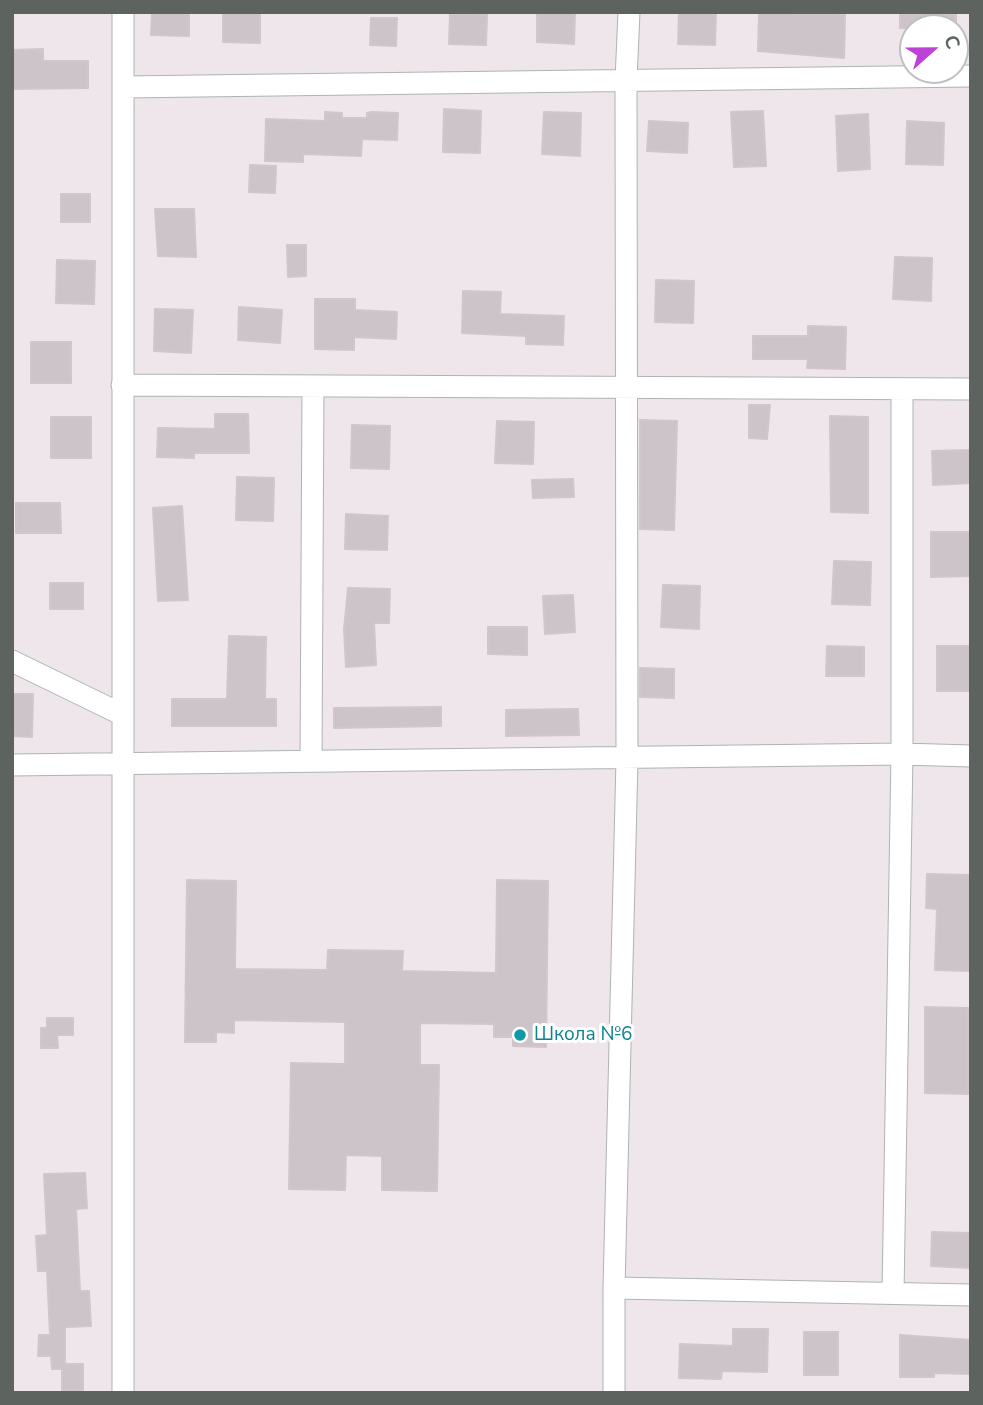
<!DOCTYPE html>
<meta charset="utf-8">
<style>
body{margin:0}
#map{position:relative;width:983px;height:1405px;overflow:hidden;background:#eee6ea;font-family:"Nunito Sans",sans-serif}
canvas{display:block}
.frame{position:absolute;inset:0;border:14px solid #5d6460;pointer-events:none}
.north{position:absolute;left:899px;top:14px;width:70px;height:70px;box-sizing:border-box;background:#fff;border:2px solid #bec1bf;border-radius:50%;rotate:69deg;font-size:19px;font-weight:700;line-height:28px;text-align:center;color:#5d6460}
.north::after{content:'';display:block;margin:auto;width:24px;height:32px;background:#bd42d8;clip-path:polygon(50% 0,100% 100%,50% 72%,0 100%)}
</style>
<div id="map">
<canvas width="983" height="1405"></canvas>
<div class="frame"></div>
<div class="north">С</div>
</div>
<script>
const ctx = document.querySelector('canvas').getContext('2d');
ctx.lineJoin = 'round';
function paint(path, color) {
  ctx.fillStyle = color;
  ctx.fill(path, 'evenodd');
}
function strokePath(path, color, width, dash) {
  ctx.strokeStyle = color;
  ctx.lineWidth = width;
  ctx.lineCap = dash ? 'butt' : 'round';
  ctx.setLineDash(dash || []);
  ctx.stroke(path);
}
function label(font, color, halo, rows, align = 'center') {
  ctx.font = font + ' "Nunito Sans",sans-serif';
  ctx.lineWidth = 6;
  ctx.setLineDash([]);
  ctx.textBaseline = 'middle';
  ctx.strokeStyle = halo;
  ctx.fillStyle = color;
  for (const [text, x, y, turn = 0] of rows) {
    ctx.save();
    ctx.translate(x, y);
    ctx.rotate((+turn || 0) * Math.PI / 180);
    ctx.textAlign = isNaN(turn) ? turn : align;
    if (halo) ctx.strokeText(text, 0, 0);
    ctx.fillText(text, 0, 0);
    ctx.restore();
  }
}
const building = new Path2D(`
 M152 12H189V36L151 35Z
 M223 12 260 13V43L223 42Z
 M537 12H575L574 44 537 42Z
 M679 12H716L715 45 678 44Z
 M759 12 845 15 844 58 758 51Z
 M900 13 956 14V28H900Z
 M450 14 487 15 486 45 449 44Z
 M371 18H397L396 46 370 45Z
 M43 49V61H88V88L12 89V50Z
 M444 109 481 111 480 153 443 152Z
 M763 111 766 166 734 167 731 112Z
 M325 112 342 113V118H367V113L372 112 398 113 397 140 362 139 361 156 303 154V162L265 161 266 119 325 121Z
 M544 112 581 113 580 156 542 154Z
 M868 114 870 169 838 171 836 116Z
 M649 121 688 123 687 153 647 151Z
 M907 121 944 123 943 165 906 164Z
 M250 165 276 166 275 193 249 192Z
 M61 194H90V222H61Z
 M155 209H194L196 257 158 256Z
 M287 245H306V276L288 277Z
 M895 257 932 258 931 301 893 299Z
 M57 260 95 261 94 304 56 303Z
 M656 280 694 281 693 323 655 322Z
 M463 291 501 292 500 314 564 316 563 345 526 344V336L462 333Z
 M315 299H355V310L397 312 396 339 354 337V350L315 349Z
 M239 307 282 310 280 343 238 340Z
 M155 309 193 310 191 353 154 351Z
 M808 326 846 327 845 369 807 368 808 359H753V336H808Z
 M31 342H71V383H31Z
 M749 405H770L767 439 749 438Z
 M215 414H248L249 453H194V458L157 457 158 428 215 429Z
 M830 416 868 417V513L831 512Z
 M51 417H91V458H51Z
 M640 420 677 421 674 530 640 529Z
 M497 421 534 422 533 464 495 463Z
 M352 425 390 426 389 469 351 468Z
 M971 450V483L933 485 932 451Z
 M237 477 274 478 273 521 236 520Z
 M573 479 574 497 533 498 532 480Z
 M16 503H60L61 533H16Z
 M182 506 188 600 158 601 153 508Z
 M346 514 388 516 387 550 345 549Z
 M931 532H971V576L931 577Z
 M834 561 871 562 870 605 832 604Z
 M50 583H83V609H50Z
 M663 585 700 586 699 629 661 627Z
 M348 588 390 589 389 623H374L376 665 346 667 344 629Z
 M573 595 575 632 545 634 543 596Z
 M488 627H527V655L488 654Z
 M229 636 266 637 265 699H276V726H172V699H227Z
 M827 646 864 647V676H826Z
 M937 646H971V691H937Z
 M640 668 674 669V698L640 697Z
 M12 694H33L32 737 12 736Z
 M441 707V726L334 728V708Z
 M578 709 579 735 506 736V710Z
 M927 874 970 875 971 971 935 970 937 909 926 908Z
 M187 880 236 881 235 969 327 970 328 950 403 951 402 971 496 973 497 880 548 881 546 1047 513 1046V1037H494V1024L420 1023V1065H439L437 1191 382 1190V1156L346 1155 345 1190 289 1189 291 1063 345 1064V1022L234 1020V1033L216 1032V1042H185Z
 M925 1007 968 1008V1094L925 1093Z
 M47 1018H73V1035H57L58 1048H41V1028H47Z
 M85 1173 87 1208 76 1209 80 1291H89L91 1326 65 1327V1364H83V1390H62V1369H52L51 1356H38L39 1335H50L47 1271H38L36 1236 47 1235 44 1174Z
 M932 1232 971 1233V1268L931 1266Z
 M733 1329H768L767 1372 722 1371 721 1379 679 1378 680 1344 733 1346Z
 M804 1332H838V1375H804Z
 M900 1335 971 1340V1374L934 1373V1377H900Z`);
paint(building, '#ccc4c8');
strokePath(building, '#d2c5cc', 2);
const minor = new Path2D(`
 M123 12V1393
 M123 87 971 76
 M122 385 971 389
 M12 661 123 715
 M311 761 313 386
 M12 765 902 754 971 756
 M614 1288 627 760 626 80 629 12
 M893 1293 902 754V389
 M614 1393V1288L971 1295`);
strokePath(minor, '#aeb4b1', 23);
strokePath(minor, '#fff', 21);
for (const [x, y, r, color] of [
 [520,1035,7,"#0f9aa8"]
]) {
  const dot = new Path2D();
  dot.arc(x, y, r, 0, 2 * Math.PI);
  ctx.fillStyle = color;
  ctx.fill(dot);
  strokePath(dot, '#fff', 2.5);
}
label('19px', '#0d838f', '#fff', [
 ["Школа №6",534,1035]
], 'left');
</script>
